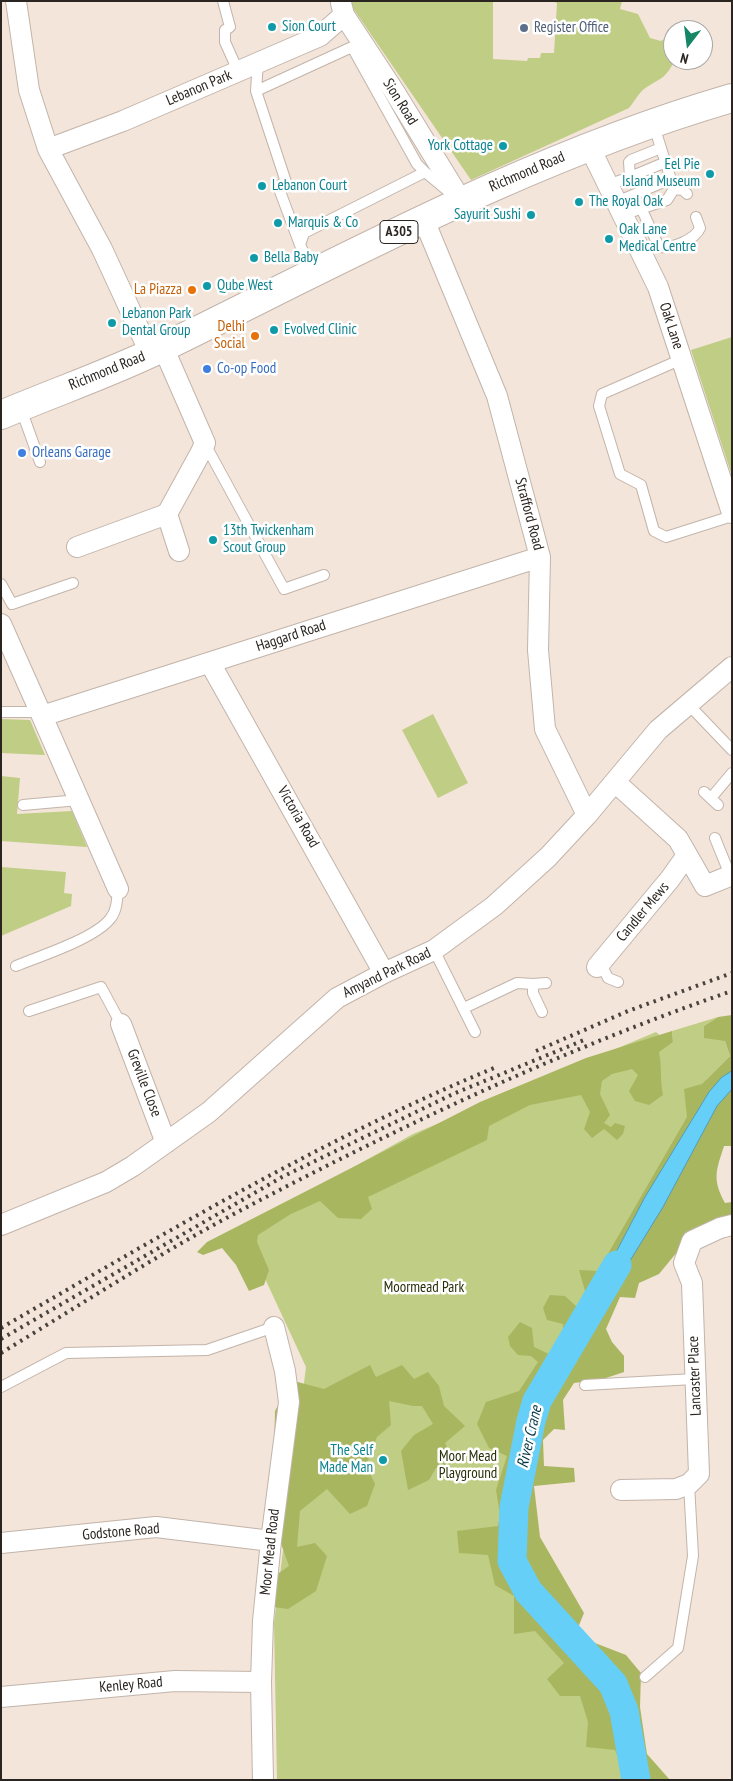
<!DOCTYPE html>
<style>
body{margin:0}
#map{position:relative;width:733px;height:1781px;overflow:hidden;background:#f3e5da;font-family:"PT Sans Narrow",sans-serif}
canvas{display:block}
.frame{position:absolute;inset:0;border:2px solid #2a2521;pointer-events:none}
.north{position:absolute;left:663px;top:20px;width:50px;height:50px;box-sizing:border-box;background:#fff;border:1px solid #aaa8a6;border-radius:50%;rotate:195deg;font-size:14px;font-weight:700;line-height:20px;text-align:center;color:#2a2521}
.north::after{content:'';display:block;margin:auto;width:18px;height:22px;background:#158766;clip-path:polygon(50% 0,100% 100%,50% 72%,0 100%)}
</style>
<div id="map">
<canvas width="733" height="1781"></canvas>
<div class="frame"></div>
<div class="north">N</div>
</div>
<script>
const ctx = document.querySelector('canvas').getContext('2d');
ctx.lineJoin = 'round';
function paint(path, color) {
  ctx.fillStyle = color;
  ctx.fill(path, 'evenodd');
}
function strokePath(path, color, width, dash) {
  ctx.strokeStyle = color;
  ctx.lineWidth = width;
  ctx.lineCap = dash ? 'butt' : 'round';
  ctx.setLineDash(dash || []);
  ctx.stroke(path);
}
function label(font, color, halo, rows, align = 'center') {
  ctx.font = font + ' "PT Sans Narrow",sans-serif';
  ctx.lineWidth = 5;
  ctx.setLineDash([]);
  ctx.textBaseline = 'middle';
  ctx.strokeStyle = halo;
  ctx.fillStyle = color;
  for (const [text, x, y, turn = 0] of rows) {
    ctx.save();
    ctx.translate(x, y);
    ctx.rotate((+turn || 0) * Math.PI / 180);
    ctx.textAlign = isNaN(turn) ? turn : align;
    if (halo) ctx.strokeText(text, 0, 0);
    ctx.fillText(text, 0, 0);
    ctx.restore();
  }
}
paint(new Path2D(`
 M348 1H493V59L527 61 528 58H540L541 53H554L557 3 552 1H622L620 9 638 14 650 38 661 41 673 34V60H675C664 81 661 77 644 89 638 94 634 102 629 108L471 180Z
 M732 337V476L691 350Z
 M433 714 468 783 438 798 402 730Z
 M1 719 30 720 45 755 1 753Z
 M1 776 20 778 17 814 72 811 87 847 1 841Z
 M1 867 66 872 64 893 72 894 71 906 1 936Z
 M718 1017 704 1026 725 1041 730 1056 706 1080 713 1088 546 1358 504 1487 564 1650 619 1751 625 1780H277L274 1623 306 1367 242 1229 413 1134 656 1032 670 1044 673 1042 672 1031Z`), '#c0cd84');
paint(new Path2D(`
 M732 1015V1146H724C716 1171 712 1179 725 1203L732 1202V1218L687 1240 659 1274 639 1283 635 1298 620 1297 606 1329 612 1342 624 1356V1372L603 1379 574 1383 563 1400 565 1430 554 1429 543 1440 544 1466 574 1468 575 1482 534 1486 540 1537 584 1613 577 1630 595 1643 626 1655 641 1673 640 1707 647 1754 670 1780H623V1768L615 1750 586 1747 588 1722 580 1696H560L547 1679 564 1663 535 1631 514 1634V1596L495 1585 488 1555 459 1553 457 1531 498 1526 500 1515 496 1490 507 1456 489 1448 477 1424 486 1402 519 1391 538 1362 531 1356 518 1355 510 1346 508 1337 520 1322 532 1328 534 1347 549 1354 563 1334V1324L547 1320 543 1308 550 1295 565 1296 577 1307 585 1291 579 1270 598 1271 687 1117 684 1089 702 1084 730 1056 725 1041 704 1038V1026L718 1017Z
 M672 1031 673 1042 659 1052C662 1067 660 1081 663 1095L649 1105 635 1101 629 1091 638 1075 632 1069 612 1074 602 1081 600 1094 610 1115 604 1123 611 1127 615 1123 625 1126 623 1134 617 1140 604 1129 592 1138 584 1129 590 1112 581 1095 530 1105 489 1126 487 1140 368 1197 372 1209 361 1219 338 1218 320 1201 291 1214 258 1235 257 1242 269 1270 264 1285 249 1291 236 1265 222 1248 203 1255 197 1252 207 1242 480 1102 586 1058Z
 M370 1365 376 1377 402 1365 414 1379 428 1372 439 1386 444 1406 465 1426 445 1443 450 1453 445 1466 436 1468 429 1480 408 1490 401 1451 414 1435 433 1424 422 1406H413L389 1401 391 1425 377 1437 366 1465 375 1484 367 1506 350 1514 327 1489 300 1511 297 1547 315 1543 327 1556 316 1591 288 1609 273 1607 276 1575 289 1566 279 1538 273 1487 275 1411 288 1387 294 1381 324 1389Z`), '#a9b660');
const water = new Path2D(`
 M732 1071V1089L717 1106 663 1207 604 1303 593 1296 645 1197 709 1092 721 1078Z`);
paint(water, '#65cff7');
strokePath(water, '#539cb7', 1);
strokePath(new Path2D(`
 M617 1265 537 1401 531 1421 514 1507 512 1561 528 1591 613 1684 624 1711 636 1780`), '#65cff7', 29);
const lane = new Path2D(`
 M223 1 230 27 225 30V42L238 71
 M258 62 256 91 286 182 278 186 300 245 313 271
 M256 91 352 47 417 164 425 172
 M630 177 666 162
 M608 185 630 177 629 162 631 160 661 148
 M674 189 683 190 687 194
 M616 202 671 179
 M642 210 659 247C671 249 695 240 700 228L696 217
 M622 215 667 200 674 189 653 123
 M300 245 304 233 425 172 449 192
 M682 359 602 394 599 406 620 474 641 485 654 531 666 537 732 516
 M21 409 40 462
 M205 444 284 589 324 575
 M1 584 12 604 73 583
 M688 704 732 750
 M1 712H41
 M704 792 718 805
 M711 798 732 773
 M23 805 79 800
 M715 838 730 875
 M434 950 475 1032
 M600 962 608 978 618 982
 M16 966C40 956 94 939 110 919 117 911 117 900 118 889
 M533 984 546 983
 M464 1008 517 983 533 984V993L542 1012
 M29 1011 101 987 121 1024
 M585 1385 694 1379
 M1 1387 66 1353 207 1350 274 1327
 M645 1677 678 1648 693 1556 689 1484`);
const street = new Path2D(`
 M16 1 29 90 48 149 102 249 150 353
 M341 3 344 15 394 91 462 202
 M589 146 658 287 732 513
 M48 149 123 121 320 36 344 15
 M424 220 497 396 540 557 538 650 545 729 587 815
 M167 514 179 551
 M77 547 167 514 201 452 205 443 163 347
 M1 624 42 716
 M210 663 384 973
 M615 782 678 839 705 886 732 875
 M118 889 42 716 540 557
 M597 967 670 879 687 855
 M121 1024 166 1143
 M1 1225 106 1182 133 1166 209 1112 337 998 384 973 434 950 494 906 548 857 587 815 658 730 732 667
 M621 1490 676 1489 689 1484 699 1474 692 1283 684 1263 692 1241 720 1228 732 1225
 M1 1543 156 1527 271 1541
 M1 1697 175 1681 261 1682
 M263 1780 261 1682 263 1621 271 1541 289 1402 285 1371 274 1327`);
const primary = new Path2D(`
 M1 415C55 392 111 373 164 347 350 256 532 156 732 98`);
strokePath(lane, '#c2b4aa', 12);
strokePath(street, '#c2b4aa', 22);
strokePath(primary, '#c2b4aa', 30);
strokePath(lane, '#fff', 10);
strokePath(street, '#fff', 20);
strokePath(primary, '#fff', 28);
strokePath(new Path2D(`
 M536 1051 628 1011 732 973
 M1 1328C162 1235 322 1139 494 1068
 M1 1339 282 1177 453 1094 584 1040
 M1 1353C77 1307 152 1258 230 1216 392 1130 558 1051 732 991`), '#48423d', 4, [2.5, 5]);
for (const [x, y, r, color] of [
 [272,27,5,"#0f9aa8"],
 [524,28,5,"#5c6f8a"],
 [503,146,5,"#0f9aa8"],
 [710,174,5,"#0f9aa8"],
 [262,186,5,"#0f9aa8"],
 [579,202,5,"#0f9aa8"],
 [531,215,5,"#0f9aa8"],
 [278,223,5,"#0f9aa8"],
 [609,239,5,"#0f9aa8"],
 [254,258,5,"#0f9aa8"],
 [207,286,5,"#0f9aa8"],
 [192,290,5,"#e8710a"],
 [112,323,5,"#0f9aa8"],
 [274,330,5,"#0f9aa8"],
 [255,336,5,"#e8710a"],
 [207,369,5,"#3f7fe0"],
 [22,453,5,"#3f7fe0"],
 [213,540,5,"#0f9aa8"],
 [383,1460,5,"#0f9aa8"]
]) {
  const dot = new Path2D();
  dot.arc(x, y, r, 0, 2 * Math.PI);
  ctx.fillStyle = color;
  ctx.fill(dot);
  strokePath(dot, '#fff', 2);
}
for (const [x, y, w] of [
 [399,232,38]
]) {
  const box = new Path2D();
  box.roundRect(x - w / 2, y - 11.5, w, 23, 4);
  ctx.fillStyle = '#fff';
  ctx.fill(box);
  strokePath(box, '#2a2521', 1);
}
label('bold 14px', '#2a2521', null, [
 ["A305",399,232]
]);
label('15px', '#0d838f', '#fff', [
 ["Sion Court",282,27],
 ["York Cottage",493,146,"right"],
 ["Eel Pie",700,165,"right"],
 ["Island Museum",700,182,"right"],
 ["Lebanon Court",272,186],
 ["The Royal Oak",589,202],
 ["Sayurit Sushi",521,215,"right"],
 ["Marquis & Co",288,223],
 ["Oak Lane",619,230],
 ["Medical Centre",619,247],
 ["Bella Baby",264,258],
 ["Qube West",217,286],
 ["Lebanon Park",122,314],
 ["Dental Group",122,331],
 ["Evolved Clinic",284,330],
 ["13th Twickenham",223,531],
 ["Scout Group",223,548],
 ["The Self",373,1451,"right"],
 ["Made Man",373,1468,"right"]
], 'left');
label('15px', '#4e5e75', '#fff', [
 ["Register Office",534,28]
], 'left');
label('15px', '#2a2521', '#fff', [
 ["Lebanon Park",199,88,-23],
 ["Sion Road",400,102,58],
 ["Richmond Road",527,172,-23],
 ["Oak Lane",671,326,72],
 ["Richmond Road",107,371,-22],
 ["Strafford Road",529,514,75],
 ["Haggard Road",291,636,-18],
 ["Victoria Road",298,817,60],
 ["Candler Mews",643,912,-50],
 ["Amyand Park Road",387,973,-26],
 ["Greville Close",144,1083,69],
 ["Lancaster Place",695,1376,-92],
 ["Godstone Road",121,1532,-5],
 ["Moor Mead Road",270,1552,-84],
 ["Kenley Road",131,1685,-5]
]);
label('15px', '#c56008', '#fff', [
 ["La Piazza",182,290],
 ["Delhi",245,327],
 ["Social",245,344]
], 'right');
label('15px', '#366cbe', '#fff', [
 ["Co-op Food",217,369],
 ["Orleans Garage",32,453]
], 'left');
label('15px', '#2a2f09', '#fff', [
 ["Moormead Park",424,1288],
 ["Moor Mead",468,1457],
 ["Playground",468,1474]
]);
label('italic 16px', '#043747', '#fff', [
 ["River Crane",530,1437,-77]
]);
</script>
